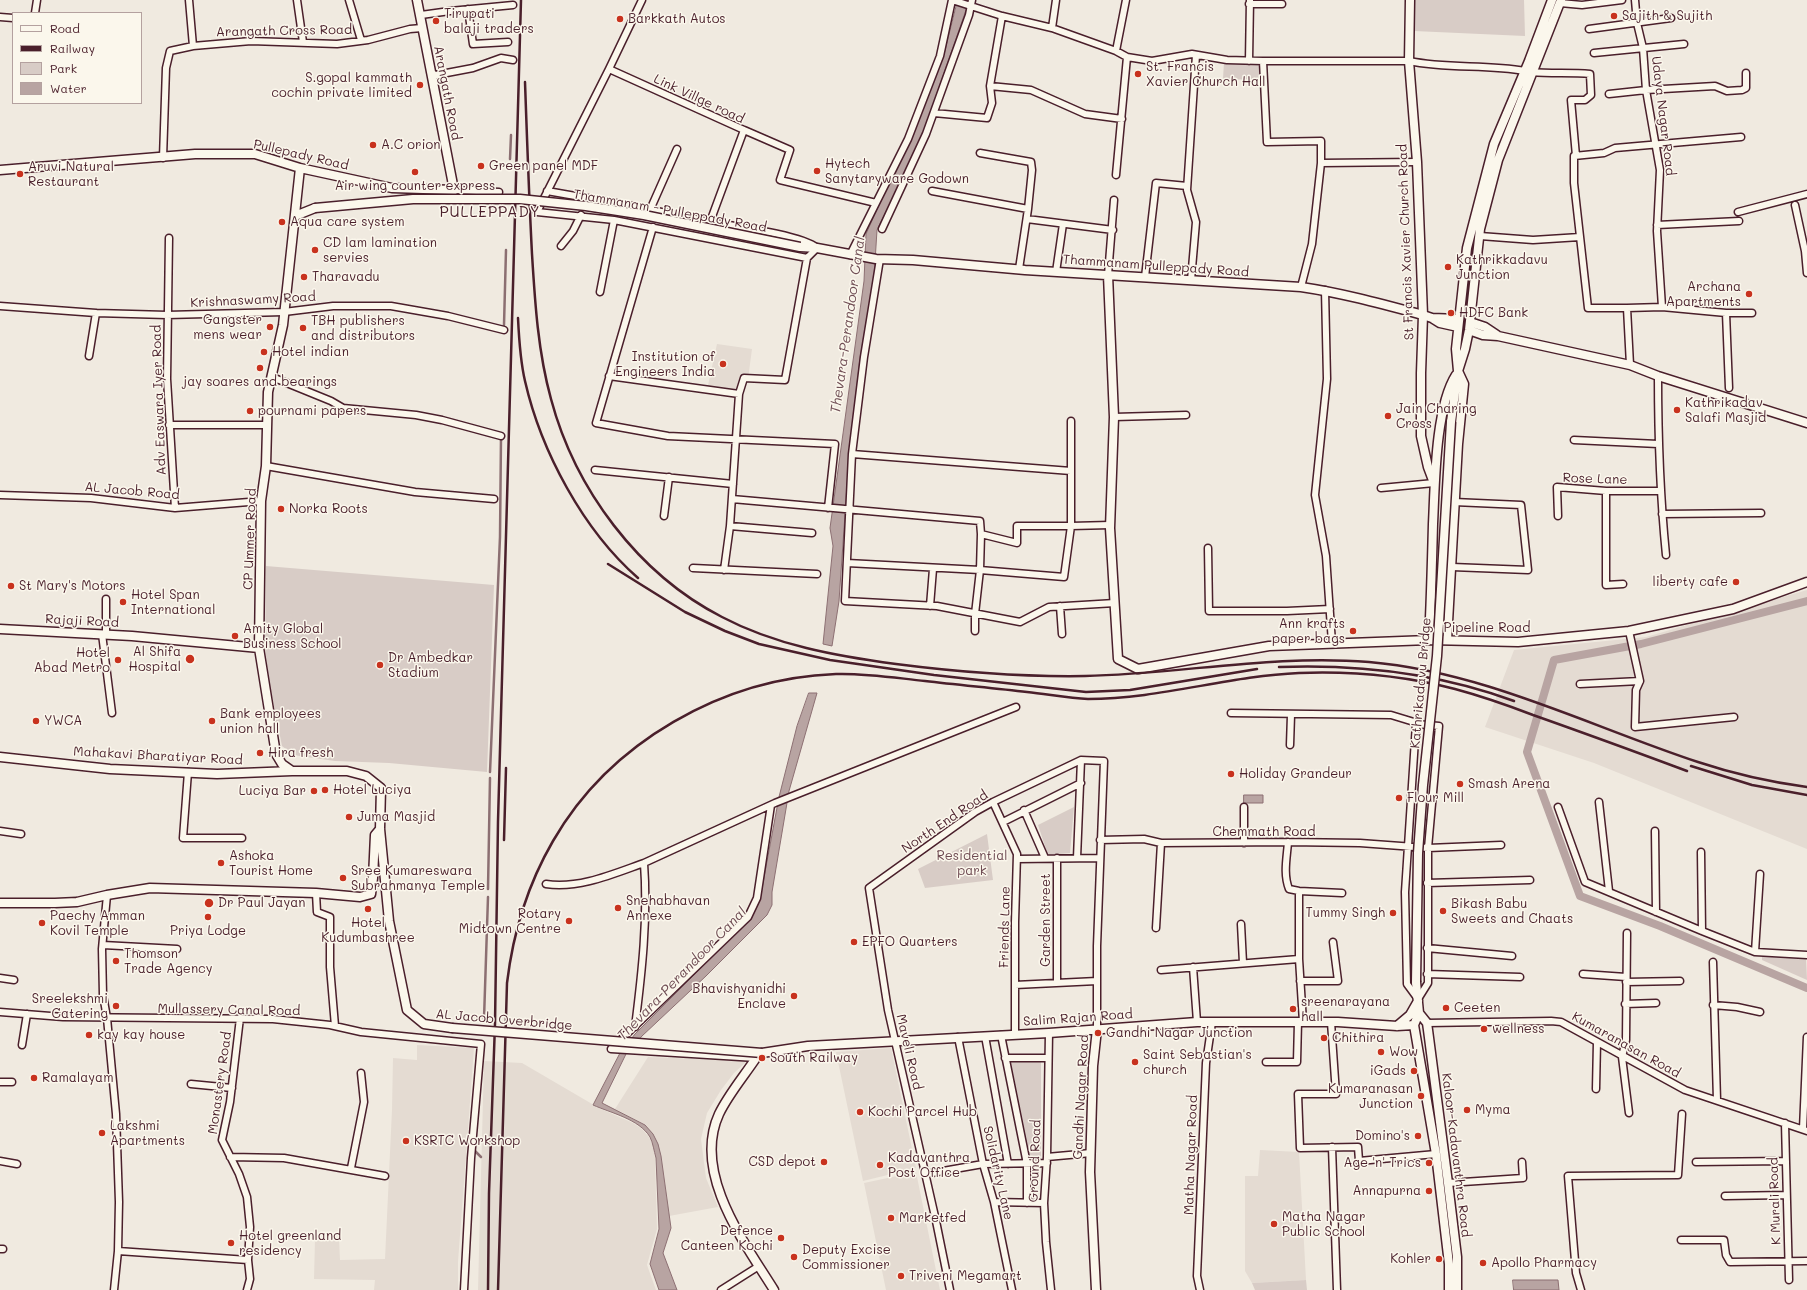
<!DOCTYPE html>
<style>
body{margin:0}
#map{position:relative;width:1807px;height:1290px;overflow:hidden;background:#f0eae0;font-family:Mali,sans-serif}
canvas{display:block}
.legend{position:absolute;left:12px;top:12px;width:130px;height:92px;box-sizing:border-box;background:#fbf7ec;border:1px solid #b4a19f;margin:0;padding:5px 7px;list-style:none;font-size:12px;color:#4a1f2b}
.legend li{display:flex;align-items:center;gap:8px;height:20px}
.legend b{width:20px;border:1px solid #b4a19f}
</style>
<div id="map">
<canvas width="1807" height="1290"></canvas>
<ul class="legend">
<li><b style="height:5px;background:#fbf7ec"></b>Road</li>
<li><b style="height:5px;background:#4a1f2b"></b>Railway</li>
<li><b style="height:11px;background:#d8ccc6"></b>Park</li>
<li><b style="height:11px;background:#b8a4a2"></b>Water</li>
</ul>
</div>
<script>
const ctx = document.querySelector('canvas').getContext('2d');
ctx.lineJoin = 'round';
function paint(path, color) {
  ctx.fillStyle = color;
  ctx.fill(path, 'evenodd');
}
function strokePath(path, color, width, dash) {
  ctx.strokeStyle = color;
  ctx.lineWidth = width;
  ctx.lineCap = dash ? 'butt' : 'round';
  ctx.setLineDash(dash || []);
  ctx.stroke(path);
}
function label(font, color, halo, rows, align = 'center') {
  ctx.font = font + ' Mali,sans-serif';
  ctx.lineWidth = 3;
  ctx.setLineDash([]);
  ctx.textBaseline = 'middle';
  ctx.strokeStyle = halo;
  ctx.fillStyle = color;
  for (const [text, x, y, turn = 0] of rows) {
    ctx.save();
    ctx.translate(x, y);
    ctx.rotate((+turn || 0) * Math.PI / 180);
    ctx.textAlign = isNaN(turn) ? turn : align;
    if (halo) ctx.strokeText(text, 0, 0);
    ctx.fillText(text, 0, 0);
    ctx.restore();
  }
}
paint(new Path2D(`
 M717 344 752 349 748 379 742 377 737 394 707 390Z
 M1807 590V849L1594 763 1485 727 1514 650 1646 637Z
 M417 1045 474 1048 458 1262V1290H374L375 1280 314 1279 315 1240 339 1239 340 1260 385 1259 392 1110 393 1058 417 1060Z
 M891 1048 916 1168 863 1181 836 1052Z
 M648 1057 747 1061 734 1073 721 1090 707 1113 701 1139 706 1178 718 1207 669 1216 661 1156 645 1125 615 1109Z
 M484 1061 522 1063 599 1108 633 1123 642 1129 649 1137 653 1146 655 1158 657 1229 647 1265 656 1290H478Z
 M1260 1150 1299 1152 1306 1280 1252 1283 1245 1271V1176H1258Z
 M916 1172 940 1290H886L864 1183Z`), '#e4dbd2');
paint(new Path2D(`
 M1415 0H1524L1525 36 1414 31Z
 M1224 62 1260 63V80L1223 79Z
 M266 566 494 585 487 772 389 763 335 761 293 755 282 746 269 681 265 649Z
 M1074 807 1070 853 1048 855 1038 825Z
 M987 834 993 880 925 888 918 869Z
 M1762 955 1806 959 1807 980 1762 960Z
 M1041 1060V1160H1031L1011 1062Z
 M1306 1280 1307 1290H1255L1252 1283Z`), '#d8ccc6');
const water = new Path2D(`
 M958 0H968L966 10 920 142 877 230 874 278 860 358 849 456 839 601 832 646 823 644 833 546 830 528 864 281 866 234 883 196 911 140 944 54Z
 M809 693H817L789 791 772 892V905L767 915 706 976 642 1036 626 1054 602 1103 645 1125 653 1134 658 1144 661 1156 671 1228 663 1253 677 1290H659L650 1264 659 1229 656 1158C654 1151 653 1143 650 1137 639 1119 611 1113 593 1105L620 1053 635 1034 749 920 760 899 779 797 797 726Z
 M1244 795H1263V803H1244Z
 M1513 1280H1558L1559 1290H1514Z`);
paint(water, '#b8a4a2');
strokePath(water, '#8c6f72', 1);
strokePath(new Path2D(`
 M510 159 511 135
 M504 325 506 250
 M490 772 500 537 501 437
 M488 889 490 778
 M484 1019 488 897
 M474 1150 481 1157`), '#8c6f72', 2.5);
strokePath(new Path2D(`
 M1807 601 1641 644 1554 660 1527 752 1580 896 1660 926 1807 988`), '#b8a4a2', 8);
const street = new Path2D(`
 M297 0 303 42
 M349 0 361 40
 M952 0 1002 16 1052 28 1116 51 1127 57 1152 61 1192 54 1227 60 1263 61H1409C1447 69 1487 64 1525 71
 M1635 0 1637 23 1643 48 1646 90 1660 170 1657 231 1662 307
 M1560 3 1582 5 1622 0
 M1249 4H1282
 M468 9 473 44 508 42
 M35 13 37 0
 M421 15 450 11 513 5
 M1002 16 990 86 1031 90 1085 114 1122 119
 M0 17 13 18
 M1052 28 1056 0
 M1589 29 1671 18
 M193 46 251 41 337 44 368 40 410 29 422 28
 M1116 51 1126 0
 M1594 53 1684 44
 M1249 61 1250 0
 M1263 61 1267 142 1321 141V163L1417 162
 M609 69 744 130 710 222C733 226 802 235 817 248L807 258 614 220 537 212 609 69 642 0
 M1532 72C1551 74 1571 72 1590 74L1591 95 1585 100H1571L1576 156
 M431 73 436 75 473 68 501 58 513 60
 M1609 94 1646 90 1715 86 1727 91 1742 90 1746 88V73
 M934 113 987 118 992 103 990 86
 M744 130 790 150 780 180 876 203
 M980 153 1031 162 1032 170 1028 209
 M163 158 166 68 170 51 193 46 189 0
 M1116 175 1127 57
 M454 190 499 192
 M547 191 632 206 710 222
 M932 191 1028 209 1019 269
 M1795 205 1805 251
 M650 210 677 149
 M1738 212 1807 194
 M1027 219 1113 230
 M1657 225 1739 221
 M653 227 596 423 668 436 835 444 828 508
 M882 229 926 134 969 15 972 0
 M1480 236 1533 240 1580 237
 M169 238 167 379 175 508
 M561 246 573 231 581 215
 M1807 250 1805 251 1807 273
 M850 255 908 139 940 56 952 0
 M880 259 864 357 852 454 845 601 937 606 1020 622 1049 607 1115 603
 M1056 272 1063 224
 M1108 275 1114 200
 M1145 277 1156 183 1187 186
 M1191 280 1196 222 1187 190 1196 55
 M1301 287 1312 244 1321 163
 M1325 290 1327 379 1315 495 1326 556 1332 643
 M600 292 614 220
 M0 306 96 313 167 315 284 312 333 306H391L448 316 504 330
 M1627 308H1588L1574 183V156L1604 153 1615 148 1741 137
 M1726 313 1729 388
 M89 356 96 313
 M1630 365 1627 308 1662 307 1726 313H1752
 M609 376 739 394
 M1658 376C1658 436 1660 495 1666 555
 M272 377 331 401 343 408 416 415 442 420 501 436
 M1114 417 1186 415
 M169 425H267
 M1574 440 1658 444
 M852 454 1071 471
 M266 466 415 492 494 499
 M595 470 733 484
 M1381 488 1434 483
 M1606 491V585L1623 584
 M0 495 91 498 175 508 261 501
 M732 499 980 521 981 534 1017 543V526H1071V421
 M1662 514 1761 513
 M664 516 669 477
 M1558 516 1557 487 1606 491H1660
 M730 526 812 533
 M1208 548 1209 611H1287L1330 609
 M847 563 980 570 1064 577 1071 526 1110 525
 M1452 567 1528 570 1521 505 1454 502
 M693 568 817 574
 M724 570 730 526 739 394 744 378 785 380 807 258
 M930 606 933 569
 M1060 606 1062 634
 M975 631V614L980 570 981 534
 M1629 631 1640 681 1636 690 1635 727 1734 717
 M102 634 112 713
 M106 634V599
 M1580 684 1640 681
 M1231 713 1391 715 1414 722 1416 724 1439 726 1428 848V983L1418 999 1407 984 1405 892 1416 724
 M1290 745 1291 715
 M188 772 183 838H242
 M993 802 1017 854 1015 922V1034
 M1599 802 1609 891
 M1558 807 1585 882 1702 931 1755 952 1807 955
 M1024 810 1045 858
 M1003 822 1081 783
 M0 831 21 834
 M1655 831 1656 912
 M1100 840 1144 839 1161 843 1288 842 1360 843 1428 848 1501 845
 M1288 842C1287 857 1283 874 1289 889L1299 891 1342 893
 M1244 843V807
 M1701 852 1702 931
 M1057 858V983
 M1077 858 1081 760
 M1017 859 1100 858
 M1427 883 1530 880
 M546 884C579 889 613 874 644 863
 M1299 891V959L1303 1022
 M316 893 317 912 330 917V967L335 1026
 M107 895 102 949 103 995 107 1018 116 1114 119 1202 118 1251 114 1290
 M1241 924 1243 963
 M1156 928 1161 843
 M1627 933 1626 1040 1622 1057 1629 1113
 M103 945 177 949
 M1427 948 1512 956
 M1755 952 1760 874
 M1713 962 1717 1100
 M1193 967 1197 1022
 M1161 970 1299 959
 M1427 974 1520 977
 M1583 974 1626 977
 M0 978 14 980
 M1300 981H1338L1333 942
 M1626 982 1680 981
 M1015 985 1097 981
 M1625 1004 1656 1003
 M1713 1005 1737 1007 1760 1012
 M0 1012 63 1017 273 1019 330 1025 361 1032 481 1044 471 1158 464 1290
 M240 1018 230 1102 222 1140 239 1174 247 1197 250 1227 248 1260 250 1279 247 1290
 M1331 1022 1336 1094H1298L1300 1148 1358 1147 1359 1161 1436 1154
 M1427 1023 1551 1021 1561 1022 1685 1090 1807 1131
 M635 1027C642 972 648 918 644 863L775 803 1016 707
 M1049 1033 1047 1157 1044 1203 1046 1242 1051 1290
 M1001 1035 1027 1164V1203
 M985 1036 1008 1164
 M958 1037 983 1164 994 1202 1012 1290
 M22 1045 27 1014
 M756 1058 611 1049 748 917 757 898 771 805
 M1005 1058H1048
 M1266 1062H1297L1298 1022
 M0 1082H12
 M191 1084 232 1088
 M1596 1089 1597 1042
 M1785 1123 1789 1280
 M1803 1129 1807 1037
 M1332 1147 1337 1290
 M230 1157 284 1158 385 1176
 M1047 1157 1091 1153
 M0 1161 17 1164
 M1696 1162 1785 1161
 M351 1168 364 1102 361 1073
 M926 1174 983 1164 1047 1163
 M1448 1183 1523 1178 1522 1162
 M1725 1196 1786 1195
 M994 1202 1044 1203
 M1681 1240H1724L1726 1255 1730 1262 1807 1261
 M0 1249H3
 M118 1251 248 1260
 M721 1290 759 1266
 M950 1290 936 1221 888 1010 869 888 975 812 993 802 1081 760 1104 761 1097 946V1029
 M1200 1290 1197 1276 1206 1063 1212 1022
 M1581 1290 1576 1273 1568 1176 1678 1175 1682 1114`);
const secondary = new Path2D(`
 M1410 0 1409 61 1417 162 1423 315 1421 373V436L1428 467 1434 483
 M300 168 283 325 268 392 266 466 261 501 259 648 276 754 282 764 292 771H347L366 776 381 788 380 829 389 921 407 1010 424 1024 452 1028
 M0 170 195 154H255L300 168 392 188 454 190 417 0
 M295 216 315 208
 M800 247 817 248 876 259 913 260 1025 270 1301 287C1342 293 1382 304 1423 315L1432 318 1440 323 1458 327
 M1108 275 1114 417 1110 528 1118 659 1138 669 1269 646 1429 640 1518 642 1629 631 1733 609 1807 582
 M1432 318 1459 319
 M1470 322 1485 327 1497 335
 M1469 330 1483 335 1498 336 1630 365 1658 376 1807 423
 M1451 422 1458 371 1465 349 1469 330 1480 229 1498 160 1561 0
 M0 629 132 636 259 648
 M1429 640C1431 601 1432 563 1433 524 1435 485 1435 408 1456 375
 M1447 640 1458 444 1464 384 1458 371 1456 349 1467 248 1494 144 1529 61 1552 0
 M0 757 110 769 217 774 292 771
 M0 903H55L77 902 107 895 150 888 316 893 360 897 371 894 373 878 375 835 380 829
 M1419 1013 1427 1023 1428 1030 1448 1183 1457 1257V1290
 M1414 1025 1436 1154 1449 1264V1290
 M1414 1025 1419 1013 1416 982
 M1397 1026 1410 1015 1418 1001
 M774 1290C744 1242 692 1173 719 1114 728 1095 744 1076 756 1058L762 1053 808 1046 1049 1033 1197 1022H1338L1397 1026 1414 1025
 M1096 1290 1090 1172 1093 1066 1097 1029`);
strokePath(street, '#4a1f2b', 9);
strokePath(secondary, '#4a1f2b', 11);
strokePath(street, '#fbf7ec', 6);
strokePath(secondary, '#fbf7ec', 8);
strokePath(new Path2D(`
 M525 82C527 139 529 197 532 254 535 303 538 352 551 399 575 489 638 574 722 617 775 645 836 656 896 664 958 672 1022 677 1085 676 1180 674 1274 654 1369 662 1485 672 1589 726 1698 762 1734 774 1770 782 1807 787
 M518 318C519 339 520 360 525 381 541 451 583 530 638 578
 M608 564 685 612 725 631 759 644 830 660 934 675 1086 692 1130 690 1257 669
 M1279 667C1359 664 1438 673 1514 701
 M1691 766 1752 785 1807 795
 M504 840 506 768
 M488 1290 489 1193 495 1024 498 821 521 0
 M498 1290 507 983C513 933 528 884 553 841 610 742 723 678 836 674 866 673 896 678 925 681 959 685 993 688 1027 692 1047 694 1068 698 1088 699 1159 699 1228 676 1299 673 1350 671 1405 676 1455 689 1481 696 1507 705 1533 715 1584 733 1636 752 1687 771`), '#4a1f2b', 2.5);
const secondaryBridge = new Path2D(`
 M315 208 413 199H520L586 206 644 215 800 247
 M1416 982 1418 853 1423 785 1437 656 1451 422
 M452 1028 762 1053`);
strokePath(secondaryBridge, '#4a1f2b', 11, []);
strokePath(secondaryBridge, '#fbf7ec', 8);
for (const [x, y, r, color] of [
 [1614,16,4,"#c8321e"],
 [620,19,4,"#c8321e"],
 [436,21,4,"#c8321e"],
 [1138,74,4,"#c8321e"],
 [420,85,4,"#c8321e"],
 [373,145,4,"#c8321e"],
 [481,166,4,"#c8321e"],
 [817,171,4,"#c8321e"],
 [415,172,4,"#c8321e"],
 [20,174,4,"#c8321e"],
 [282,222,4,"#c8321e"],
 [315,250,4,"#c8321e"],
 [1448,267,4,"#c8321e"],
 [304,277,4,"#c8321e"],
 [1749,294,4,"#c8321e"],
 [1451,313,4,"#c8321e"],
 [270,327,4,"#c8321e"],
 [303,328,4,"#c8321e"],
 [264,352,4,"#c8321e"],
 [723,364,4,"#c8321e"],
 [260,368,4,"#c8321e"],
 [1677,410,4,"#c8321e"],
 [250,411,4,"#c8321e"],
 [1388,416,4,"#c8321e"],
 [281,509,4,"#c8321e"],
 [1736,582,4,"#c8321e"],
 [11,586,4,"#c8321e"],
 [123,602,4,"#c8321e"],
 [1353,631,4,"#c8321e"],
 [235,636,4,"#c8321e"],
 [190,659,5,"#c8321e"],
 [118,660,4,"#c8321e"],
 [380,665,4,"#c8321e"],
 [36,721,4,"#c8321e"],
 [212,721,4,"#c8321e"],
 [260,753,4,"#c8321e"],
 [1231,774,4,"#c8321e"],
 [1460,784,4,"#c8321e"],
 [325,790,4,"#c8321e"],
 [314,791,4,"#c8321e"],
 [1399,798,4,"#c8321e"],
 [349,817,4,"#c8321e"],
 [221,863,4,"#c8321e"],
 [343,878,4,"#c8321e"],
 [209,903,5,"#c8321e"],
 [618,908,4,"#c8321e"],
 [368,909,4,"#c8321e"],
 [1443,911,4,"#c8321e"],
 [1393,913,4,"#c8321e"],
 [208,917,4,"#c8321e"],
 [569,921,4,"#c8321e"],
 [42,923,4,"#c8321e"],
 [854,942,4,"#c8321e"],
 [116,961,4,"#c8321e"],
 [794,996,4,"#c8321e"],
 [116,1006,4,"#c8321e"],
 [1446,1008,4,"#c8321e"],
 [1293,1009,4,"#c8321e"],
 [1484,1029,4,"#c8321e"],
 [1098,1033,4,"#c8321e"],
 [89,1035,4,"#c8321e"],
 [1324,1038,4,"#c8321e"],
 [1381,1052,4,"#c8321e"],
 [762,1058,4,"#c8321e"],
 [1135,1062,4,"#c8321e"],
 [1414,1071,4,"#c8321e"],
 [34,1078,4,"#c8321e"],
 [1421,1096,4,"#c8321e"],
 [1467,1110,4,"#c8321e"],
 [860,1112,4,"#c8321e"],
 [102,1133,4,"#c8321e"],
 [1418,1136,4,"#c8321e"],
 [406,1141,4,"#c8321e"],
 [824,1162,4,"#c8321e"],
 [1429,1163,4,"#c8321e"],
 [880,1165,4,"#c8321e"],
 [1429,1191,4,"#c8321e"],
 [891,1218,4,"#c8321e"],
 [1274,1224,4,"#c8321e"],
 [781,1238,4,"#c8321e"],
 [231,1243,4,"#c8321e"],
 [794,1257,4,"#c8321e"],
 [1439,1259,4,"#c8321e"],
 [1483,1263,4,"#c8321e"],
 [901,1276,4,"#c8321e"]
]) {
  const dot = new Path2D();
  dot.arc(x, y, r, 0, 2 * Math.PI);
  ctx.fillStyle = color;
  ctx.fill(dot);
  strokePath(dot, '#fbf7ec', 1.5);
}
label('13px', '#4a1f2b', '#fbf7ec', [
 ["Tirupati",444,14],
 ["balaji traders",444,29],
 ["Sajith & Sujith",1622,16],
 ["Barkkath Autos",628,19],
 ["St. Francis",1146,67],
 ["Xavier Church Hall",1146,82],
 ["S.gopal kammath",412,78,"right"],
 ["cochin private limited",412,93,"right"],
 ["A.C orion",381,145],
 ["Hytech",825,164],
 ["Sanytaryware Godown",825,179],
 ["Green panel MDF",489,166],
 ["Aruvi Natural",28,167],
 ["Restaurant",28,182],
 ["Air wing counter express",415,186,"center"],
 ["Aqua care system",290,222],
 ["CD lam lamination",323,243],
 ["servies",323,258],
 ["Kathrikkadavu",1456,260],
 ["Junction",1456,275],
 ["Tharavadu",312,277],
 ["Archana",1741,287,"right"],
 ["Apartments",1741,302,"right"],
 ["HDFC Bank",1459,313],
 ["Gangster",262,320,"right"],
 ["mens wear",262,335,"right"],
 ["TBH publishers",311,321],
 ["and distributors",311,336],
 ["Hotel indian",272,352],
 ["Institution of",715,357,"right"],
 ["Engineers India",715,372,"right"],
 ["jay soares and bearings",260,382,"center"],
 ["Kathrikadav",1685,403],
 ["Salafi Masjid",1685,418],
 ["Jain Charing",1396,409],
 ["Cross",1396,424],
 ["pournami papers",258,411],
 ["Norka Roots",289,509],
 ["liberty cafe",1728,582,"right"],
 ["St Mary's Motors",19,586],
 ["Hotel Span",131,595],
 ["International",131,610],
 ["Ann krafts",1345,624,"right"],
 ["paper bags",1345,639,"right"],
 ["Amity Global",243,629],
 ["Business School",243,644],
 ["Al Shifa",181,652,"right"],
 ["Hospital",181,667,"right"],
 ["Hotel",110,653,"right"],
 ["Abad Metro",110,668,"right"],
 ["Dr Ambedkar",388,658],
 ["Stadium",388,673],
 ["Bank employees",220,714],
 ["union hall",220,729],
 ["YWCA",44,721],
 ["Hira fresh",268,753],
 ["Holiday Grandeur",1239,774],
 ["Smash Arena",1468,784],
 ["Hotel Luciya",333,790],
 ["Luciya Bar",306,791,"right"],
 ["Flour Mill",1407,798],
 ["Juma Masjid",357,817],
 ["Ashoka",229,856],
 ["Tourist Home",229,871],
 ["Sree Kumareswara",351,871],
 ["Subrahmanya Temple",351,886],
 ["Snehabhavan",626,901],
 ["Annexe",626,916],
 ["Dr Paul Jayan",218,903],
 ["Bikash Babu",1451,904],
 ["Sweets and Chaats",1451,919],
 ["Tummy Singh",1385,913,"right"],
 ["Rotary",561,914,"right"],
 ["Midtown Centre",561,929,"right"],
 ["Paechy Amman",50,916],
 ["Kovil Temple",50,931],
 ["Hotel",368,923,"center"],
 ["Kudumbashree",368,938,"center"],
 ["Priya Lodge",208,931,"center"],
 ["EPFO Quarters",862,942],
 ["Thomson",124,954],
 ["Trade Agency",124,969],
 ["Bhavishyanidhi",786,989,"right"],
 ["Enclave",786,1004,"right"],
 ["Sreelekshmi",108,999,"right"],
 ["Catering",108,1014,"right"],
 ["sreenarayana",1301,1002],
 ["hall",1301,1017],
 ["Ceeten",1454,1008],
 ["wellness",1492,1029],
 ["Gandhi Nagar Junction",1106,1033],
 ["kay kay house",97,1035],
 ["Chithira",1332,1038],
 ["Wow",1389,1052],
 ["Saint Sebastian's",1143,1055],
 ["church",1143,1070],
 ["South Railway",770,1058],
 ["iGads",1406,1071,"right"],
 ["Ramalayam",42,1078],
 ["Kumaranasan",1413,1089,"right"],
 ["Junction",1413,1104,"right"],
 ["Myma",1475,1110],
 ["Kochi Parcel Hub",868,1112],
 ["Lakshmi",110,1126],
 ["Apartments",110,1141],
 ["Domino's",1410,1136,"right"],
 ["KSRTC Workshop",414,1141],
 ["Kadavanthra",888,1158],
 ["Post Office",888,1173],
 ["CSD depot",816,1162,"right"],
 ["Age 'n' Trics",1421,1163,"right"],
 ["Annapurna",1421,1191,"right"],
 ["Matha Nagar",1282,1217],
 ["Public School",1282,1232],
 ["Marketfed",899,1218],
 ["Defence",773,1231,"right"],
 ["Canteen Kochi",773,1246,"right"],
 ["Hotel greenland",239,1236],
 ["residency",239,1251],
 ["Deputy Excise",802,1250],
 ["Commissioner",802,1265],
 ["Kohler",1431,1259,"right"],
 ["Apollo Pharmacy",1491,1263],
 ["Triveni Megamart",909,1276]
], 'left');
label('13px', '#4a1f2b', '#fbf7ec', [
 ["Arangath Cross Road",284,31,-1],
 ["Arangath Road",447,93,79],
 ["Link Villge road",699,99,25],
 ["Udaya Nagar Road",1663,116,83],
 ["Pullepady Road",301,155,13],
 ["Thammanam - Pulleppady Road",670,211,10],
 ["St Francis Xavier Church Road",1406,242,-92],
 ["Thammanam Pulleppady Road",1156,266,4],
 ["Krishnaswamy Road",253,300,-3],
 ["Adv Easwara Iyer Road",159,400,-92],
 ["Rose Lane",1595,479,2],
 ["AL Jacob Road",132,491,5],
 ["CP Ummer Road",250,539,-88],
 ["Rajaji Road",82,621,3],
 ["Pipeline Road",1487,628],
 ["Kathrikadavu Bridge",1421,683,-85],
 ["Mahakavi Bharatiyar Road",158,756,3],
 ["North End Road",945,822,-34],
 ["Chemmath Road",1264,832],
 ["Garden Street",1046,920,-90],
 ["Friends Lane",1005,927,-89],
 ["Mullassery Canal Road",229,1010,1],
 ["Salim Rajan Road",1078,1018,-4],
 ["AL Jacob Overbridge",504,1020,5],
 ["Kumaranasan Road",1626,1045,29],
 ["Maveli Road",909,1052,77],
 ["Monastery Road",220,1083,-82],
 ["Gandhi Nagar Road",1081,1097,-87],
 ["Matha Nagar Road",1191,1155,-88],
 ["Kaloor-Kadavanthra Road",1456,1155,83],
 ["Ground Road",1035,1161,-88],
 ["Solidarity Lane",998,1173,77],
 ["K Murali Road",1775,1201,-92]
]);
label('13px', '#6e4a52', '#fbf7ec', [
 ["Residential",972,856],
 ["park",972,871]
]);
label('italic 14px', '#704e55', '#fbf7ec', [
 ["Thevara-Perandoor Canal",848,325,-82],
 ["Thevara-Perandoor Canal",682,974,-46]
]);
ctx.letterSpacing = '1px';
label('15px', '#4a1f2b', '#fbf7ec', [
 ["PULLEPPADY",490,212]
]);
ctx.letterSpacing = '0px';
</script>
